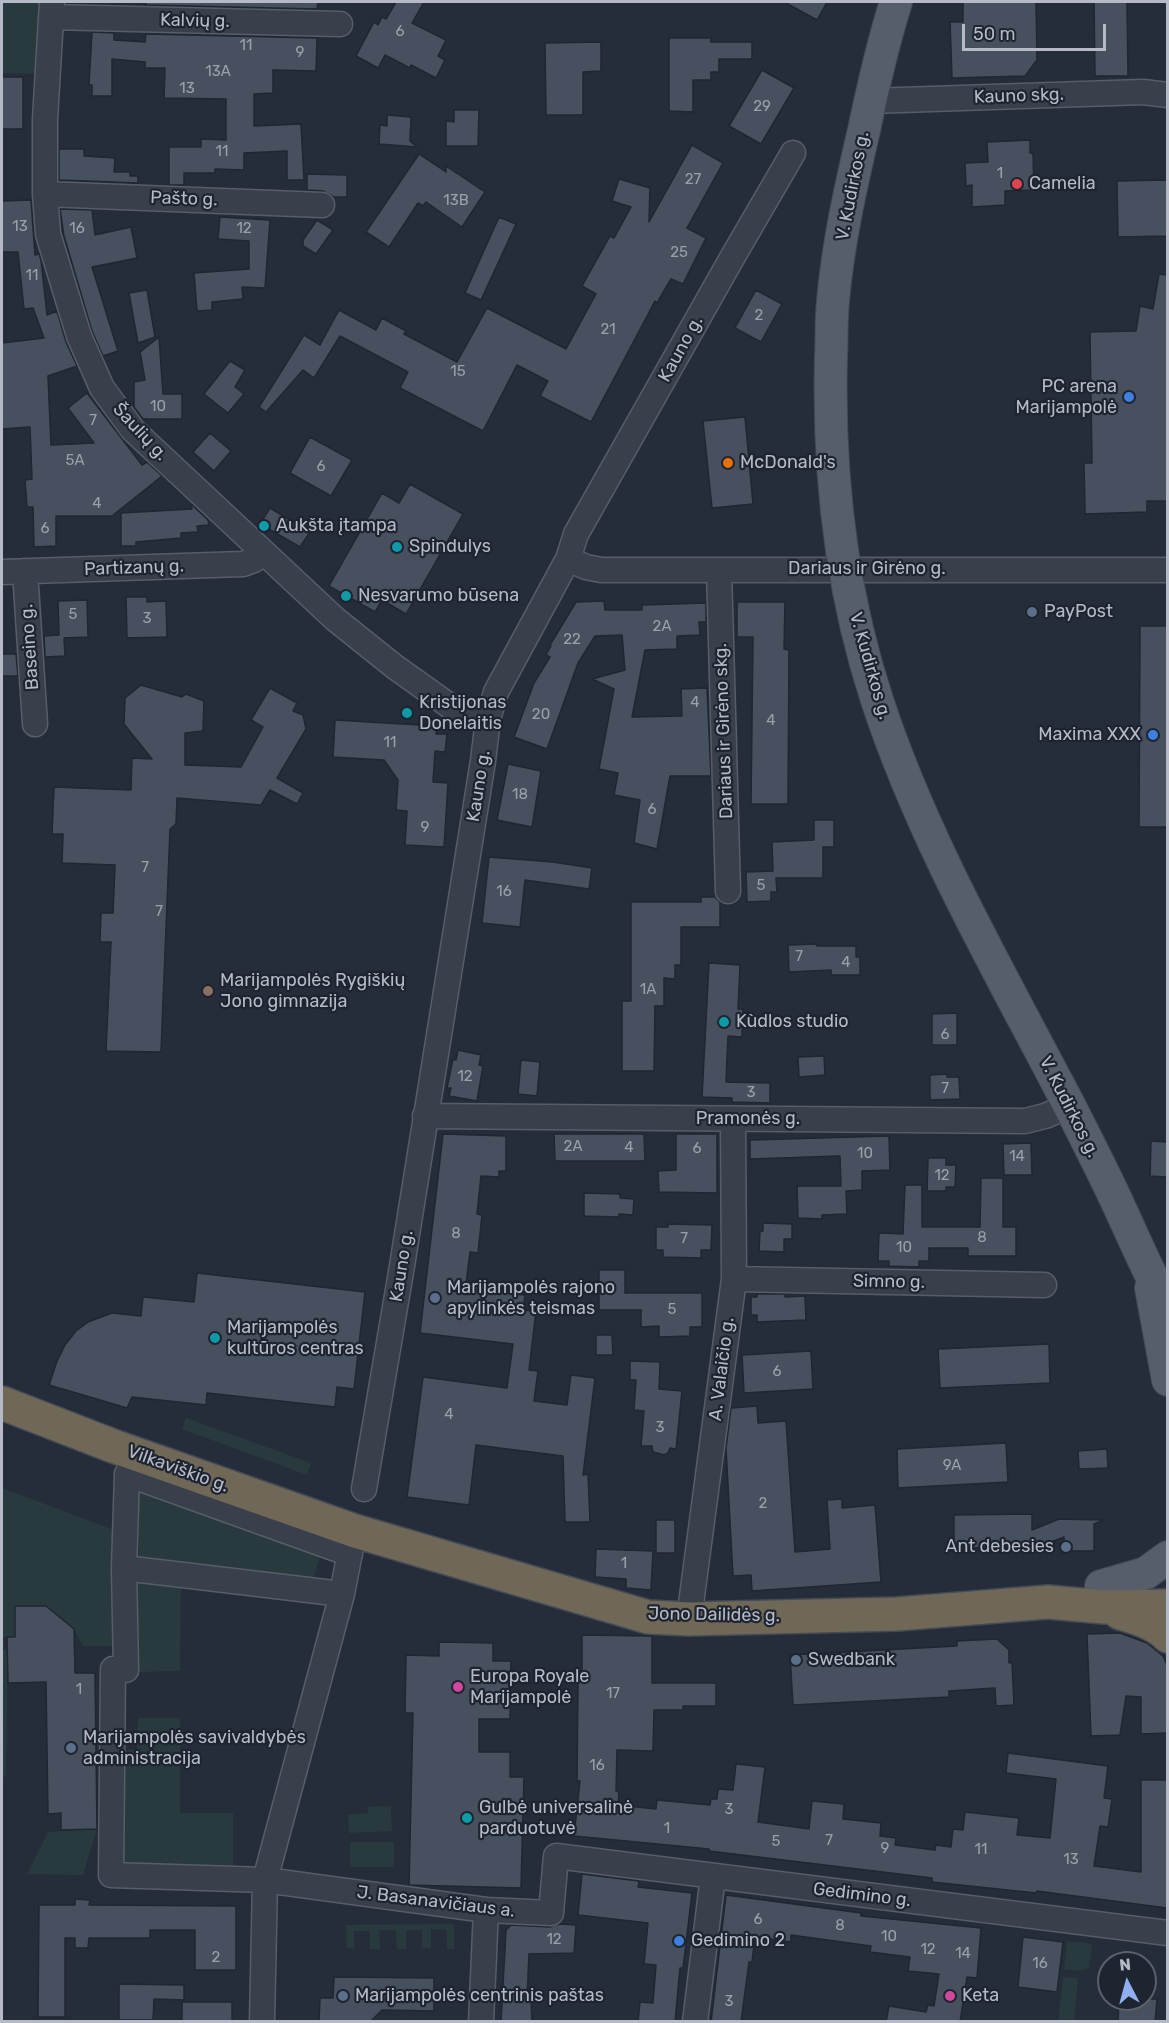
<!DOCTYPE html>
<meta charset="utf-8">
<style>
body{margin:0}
#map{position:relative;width:1169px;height:2023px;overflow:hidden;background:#252d3b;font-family:Rubik,sans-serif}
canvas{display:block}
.frame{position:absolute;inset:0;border:3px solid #b5bac6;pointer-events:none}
.north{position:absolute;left:1097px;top:1951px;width:60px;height:60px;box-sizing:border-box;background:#1e2430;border:2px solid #5a606c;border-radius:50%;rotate:354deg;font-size:16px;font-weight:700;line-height:24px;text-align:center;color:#b5bac6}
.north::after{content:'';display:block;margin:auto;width:21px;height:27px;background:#91afef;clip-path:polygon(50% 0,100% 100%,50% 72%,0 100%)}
.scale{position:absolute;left:962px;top:24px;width:144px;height:27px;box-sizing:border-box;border:3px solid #b5bac6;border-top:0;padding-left:8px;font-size:18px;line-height:21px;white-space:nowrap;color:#b5bac6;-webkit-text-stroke:4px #1e2430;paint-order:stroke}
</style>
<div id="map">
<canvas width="1169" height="2023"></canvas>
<div class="frame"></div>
<div class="north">N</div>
<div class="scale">50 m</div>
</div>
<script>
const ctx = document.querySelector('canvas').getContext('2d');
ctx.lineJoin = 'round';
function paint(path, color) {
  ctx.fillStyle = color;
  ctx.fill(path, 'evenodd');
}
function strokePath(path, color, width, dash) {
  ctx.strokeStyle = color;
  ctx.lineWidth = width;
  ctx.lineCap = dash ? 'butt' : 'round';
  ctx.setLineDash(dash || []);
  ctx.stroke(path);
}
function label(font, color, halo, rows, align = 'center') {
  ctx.font = font + ' Rubik,sans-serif';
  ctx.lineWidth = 4.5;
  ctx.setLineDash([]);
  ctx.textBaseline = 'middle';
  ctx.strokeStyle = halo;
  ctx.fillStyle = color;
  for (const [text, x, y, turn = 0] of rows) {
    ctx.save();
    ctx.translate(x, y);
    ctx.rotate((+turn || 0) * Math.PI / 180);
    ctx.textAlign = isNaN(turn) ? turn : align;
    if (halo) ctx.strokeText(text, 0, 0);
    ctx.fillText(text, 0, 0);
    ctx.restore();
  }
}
paint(new Path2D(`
 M2 2H47L43 74 2 73Z
 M186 1418 311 1463 307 1475 182 1429Z
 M2 1488 114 1530 113 1646H83L74 1629 46 1606H15V1637H2Z
 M137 1488 321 1553 313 1580 139 1557Z
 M137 1580 181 1585 180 1671 136 1672Z
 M8 1649 6 1773 2 1781V1650Z
 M138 1718H180V1813H233V1867H115V1750H137Z
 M391 1806 392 1831 349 1833 348 1815 368 1813V1807Z
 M97 1829 83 1875 27 1874 48 1832Z
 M350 1842H394V1867H350Z
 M454 1924V1949H447V1930L431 1929V1948H422V1930H406V1949H397L396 1930H379L380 1949H370V1931H354V1949L347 1948 346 1925Z
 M1067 1941 1092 1944 1089 1968 1081 1971 1064 1969Z
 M1063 1977 1078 1978 1074 2021H1058Z`), '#283a3d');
const building = new Path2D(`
 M146 2H318L317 9 146 5Z
 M396 2H424L412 23 446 40 438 56 445 60 436 78 411 65 410 68 385 55 378 68 356 56 374 22 378 25 382 17 386 19Z
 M784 2H827L817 20Z
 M963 2H1036L1037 60 1025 76 952 78 950 22H963Z
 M1094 2H1127L1128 76H1095Z
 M92 32 114 33V40L145 42 146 34 317 38 316 71 273 70V93L254 94V126L301 124 304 180H287V151L244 153V170L215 169V173H184V185H169V147H201V139L226 140V99L164 98 165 68H145V62L112 59V96H92V85H89Z
 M669 38H711V42H752V59H719V72H711V80H693V112L669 111Z
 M601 42V71L583 72V115H546L545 43Z
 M762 70 794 88 761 144 729 126Z
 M2 77H23V129H2Z
 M454 110H479L478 146H446V121L454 122Z
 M387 115 411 117 410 141 417 147 379 144 380 125 387 126Z
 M1030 140V153H1033L1034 190 1005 191V205L972 207V185L966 186 965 163 988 162 987 142Z
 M692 145 723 163 687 228 706 238 683 284 671 279 657 303 655 301 591 422 540 396 548 381 517 365 483 431 400 388 408 372 340 336 314 378 303 370 266 412 259 407 304 335 320 345 339 310 376 330 382 318 406 331 404 334 457 362 487 308 566 349 596 294 582 286 610 236 614 238 631 207 612 201 619 179 650 188 649 222Z
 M59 149H84V156L115 158 114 172H130V176H138V183L59 180Z
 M419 154 446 172V166L485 192 462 227 426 202 423 206 418 203 389 247 366 232Z
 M307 174 347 175V197H334L323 191 307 190Z
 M1167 180V236L1118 237 1117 181Z
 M31 200 35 255 39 254 41 260 47 315 57 311 66 342 77 366 48 376 51 445 94 443 68 408 87 393 142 465 147 462 162 476 112 516H56V546L34 547 33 507H27L25 480 32 479 30 427 2 429V343L44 338 33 308 24 309 18 252H2V201Z
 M60 209 92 210 95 235 131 227 137 258 92 267 118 351 103 356 92 331 64 236Z
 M220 217 270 220 265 288 242 287 243 299 212 302V310L197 311 194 273 249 269V241L218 239Z
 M499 217 516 224 481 300 465 293Z
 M317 220 333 230 316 254 303 246V240Z
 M1159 274 1167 275V501H1147V512L1085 514 1084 463H1092L1090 332 1136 331 1140 306 1153 309Z
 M147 290 155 337 138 343 129 293Z
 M756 290 782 304 761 342 735 328Z
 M159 337 163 394H182V419H143L134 407V382L145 380 140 352Z
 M230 361 245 370 235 387 244 394 228 413 204 394Z
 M745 417 753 504 712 508 703 421Z
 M210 433 231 451 214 471 193 452Z
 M310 437 352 460 331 496 290 473Z
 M410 484 463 514 406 614 382 600 375 612 329 586 382 493 399 503Z
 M191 504 208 520 209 525 197 526 198 532 181 533V538L136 542V546H121V513L192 509Z
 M270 508 310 532 300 547 260 524Z
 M126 597H147V602L166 601 167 637 127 638Z
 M87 600 88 637 64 638 65 656 45 657 44 636 59 635 58 601Z
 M604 601 605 610H642V605L706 603V622H699L700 635 677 636V649L645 650 632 717 682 716 681 689 707 688 711 776H670L657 849 634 843 640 800 614 795 618 773 599 769 614 689 592 679 625 670 622 635 595 636 578 663 547 749 514 737 534 683 550 657 546 655 551 646 550 645 576 602Z
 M737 602H785L784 649 789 650 788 804H751L753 637H737Z
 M1140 626H1167V827H1139Z
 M2 654H16L18 676H2Z
 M141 685 182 697 186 694 204 701 203 731 185 733V765L241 767 263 727 251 720 270 688 297 703 293 711 303 715 306 729 277 778 303 793 297 804 270 790 261 805 177 798 176 824 170 829 161 1052 106 1051 111 942H100L101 913H113L115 865 62 863 63 834H52L54 787 131 790 132 758 152 759 124 724 125 698Z
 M335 720 437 726 436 734H447L445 752 435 751 433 782 448 783 444 847 405 845 407 811 396 810 398 780 384 760 333 757Z
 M508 764 541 771 532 827 497 820Z
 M814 820H834V847H823V878H776L777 892H771V901L747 902 746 872 773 871 772 842 814 840Z
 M489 857 553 862 592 868 589 889 525 880 520 927 482 923Z
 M701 897H715L720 902V927H681V965H675V979L664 978V1006H655L654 1071H622V1001H631V902H701Z
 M817 944V946H856V957H860V975H831V970L789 972 788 945Z
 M709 963 740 965 738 1009H743L742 1037 728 1036 726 1082 770 1083V1103L732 1102V1098L702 1097Z
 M957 1013V1045H932V1014Z
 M458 1050 481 1055 479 1065 483 1066 477 1101 449 1096 451 1088H447L453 1059 456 1060Z
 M824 1056 825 1075 799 1077 798 1057Z
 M521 1060 540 1062 537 1096 518 1094Z
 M947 1074V1077H959L960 1099 930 1100V1075Z
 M443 1134 506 1136V1171H499V1177L481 1176 477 1214 482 1215 478 1253 470 1252 466 1284 509 1289 508 1293 525 1295 523 1310 536 1311 529 1370 538 1371 534 1401 567 1405 571 1375 595 1378 583 1475 588 1474 590 1522H565L563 1456 476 1445 469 1505 407 1497 423 1377 507 1388 513 1344 420 1333Z
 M554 1134H644L645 1161H555Z
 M676 1134H717V1193L659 1192 658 1171 676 1170Z
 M889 1136 890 1170 862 1171V1190L846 1191 847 1214 822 1215V1219L798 1218 797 1186H841L840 1156 750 1159V1140Z
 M1151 1141 1167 1142V1177L1150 1176Z
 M1031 1143 1032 1175H1004L1003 1144Z
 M928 1158H946V1165H956L955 1187H946V1191H927Z
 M981 1178H1003V1227H1016V1256H968V1248H929V1261H919V1267L889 1266V1261H878L879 1233 903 1234 905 1185H922V1227H980Z
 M584 1193 620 1194V1198L634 1199 633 1215 619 1214V1217L584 1216Z
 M763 1223 792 1224V1239H784V1252L759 1251 760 1231H763Z
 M668 1224 712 1225 711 1250H701V1258L663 1257V1250H656V1227H668Z
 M599 1270H625V1293H702V1327H690V1336L659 1337V1326L641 1327V1310H599Z
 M197 1273 365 1292 354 1389 337 1387 335 1407 207 1393 206 1405 132 1397 127 1408 49 1385 57 1361 65 1345 76 1331 88 1322 112 1313 141 1316 143 1297 194 1302Z
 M757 1294H785V1297L805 1296 806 1320 757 1322V1315H751V1297H757Z
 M596 1335H612L613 1355H596Z
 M1049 1344 1050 1383 940 1388 938 1349Z
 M811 1351 813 1389 744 1393 742 1355Z
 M630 1361 660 1362 659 1389 682 1391 676 1449 670 1448 668 1453 664 1455 653 1452 652 1446H641L644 1411 634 1410 636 1380H630Z
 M757 1406 758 1423 786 1421 795 1552 830 1549 827 1500 842 1499V1508L875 1505 881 1582 752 1591 751 1575 733 1576 726 1448 731 1408Z
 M1006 1443 1008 1482 898 1488 897 1449Z
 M1107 1449 1108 1468 1079 1469 1078 1451Z
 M1032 1514V1530L1059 1519 1104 1520 1094 1524V1551H1064V1537L1038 1547 954 1548V1515Z
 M656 1520H675V1553H656Z
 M596 1549 653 1551 651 1590 626 1588V1579L595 1577Z
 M15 1606H46L74 1629 75 1673H95L97 1829 61 1830V1813L48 1814 46 1682 8 1683 7 1637H15Z
 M1120 1633 1147 1643 1163 1656 1167 1665V1733L1141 1734V1697L1126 1696 1120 1735 1091 1736 1087 1634Z
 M582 1635 652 1636V1683H716V1706H683V1710H654L653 1751 617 1750 616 1791 619 1792 618 1805 656 1809 657 1800 710 1805 711 1799H717L718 1789 733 1790 736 1764 765 1767 758 1822 809 1829 812 1801 844 1804 843 1819 881 1823 880 1836 896 1838 895 1845 935 1850 936 1845 951 1847 953 1829 963 1830 965 1812 1019 1818 1017 1835 1050 1838 1056 1779 1006 1773 1008 1753 1108 1766 1104 1798 1112 1799 1108 1827 1100 1826 1094 1866 1141 1872V1780H1167V1908L1037 1891 1036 1893 932 1882V1878L709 1851V1849L574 1836 580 1781H577L578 1681H582Z
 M997 1639 1009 1650V1663L1012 1662 1014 1705 996 1706 995 1688 949 1691V1697L793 1705 790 1655 957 1646V1641Z
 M439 1642 493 1643V1661H511L510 1719H479V1752H510V1777H524L521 1888 409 1885 413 1713H405L406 1655 439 1656Z
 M582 1874 639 1881 638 1887 692 1893 683 1968H680L675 2022H638L640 2002 653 2003 656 1965 644 1964 648 1923 578 1915Z
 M726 1895 861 1913V1916L981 1928 977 1978 967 1977 960 2022H886L889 2006 926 2012 928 2005 934 2006 939 1974 908 1971 910 1957 870 1952 871 1946 791 1935V1942L755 1937 752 1962H749L741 2022H711Z
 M75 1899 90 1900 89 1905 236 1906V1970H195V1930H150V1938H89L88 1948H75V1938H65V2017H38L39 1905H75Z
 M560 1924 576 1925 574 1953 529 1954 527 2000 531 1999 532 2022H501L506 1930 511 1925 550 1927Z
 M1023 1937 1063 1942 1057 1992 1018 1987Z
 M334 1977 434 1978V2011L382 2010 370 2022H319L320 1998H333Z
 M119 1984 184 1985V2000L154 1999 153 2020H119Z
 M1119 1999H1157L1155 2022H1118Z
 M182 2002H232V2022H182Z`);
paint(building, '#47505e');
strokePath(building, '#202632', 1.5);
const minor = new Path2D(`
 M52 2 45 119V194L48 234 79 336 102 388 133 430 335 619 395 667 454 709 471 716 488 719
 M51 17 340 24
 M870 101 1143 92 1168 95
 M45 194 322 205
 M568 559 586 567 601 570H1168
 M719 570 728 891
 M25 571 35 724
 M2 572 243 564 254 560 263 552
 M425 1116 1025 1121 1045 1116 1069 1106
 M734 1279 1044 1285
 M364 1489 401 1272 483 761 488 719 496 692 568 559 576 534 732 258 793 153
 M124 1568 126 1670 113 1669 111 1875 265 1880 486 1910 551 1913 556 1856 1168 1933
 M342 1594 124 1568 127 1474 350 1554
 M689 1619 734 1279 733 1119
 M262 2022 265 1880 342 1594 351 1547
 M481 2022 486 1910
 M695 2022 713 1876`);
const major = new Path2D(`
 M896 2C883 43 873 87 864 130 851 186 838 243 833 301 831 319 832 338 831 357 828 472 841 590 877 700 921 834 992 958 1058 1084 1076 1118 1094 1154 1111 1189 1130 1229 1147 1270 1168 1309
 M1151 1288 1168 1380
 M1101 1586 1146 1573 1168 1557`);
const highway = new Path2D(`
 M2 1403 113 1446 355 1531 648 1617 689 1619 897 1614 1048 1602 1104 1607 1168 1606
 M1120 1613C1137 1618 1155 1623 1168 1636`);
strokePath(minor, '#575d69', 27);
strokePath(major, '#424854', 34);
strokePath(highway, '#444a56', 36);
strokePath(minor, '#393f4b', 24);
strokePath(major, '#575e6b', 32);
strokePath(highway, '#706857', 33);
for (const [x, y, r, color] of [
 [1017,184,6,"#e0444e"],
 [1129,397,6,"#3f7fe0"],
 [728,463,6,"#e8710a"],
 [264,526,6,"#0f9aa8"],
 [397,547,6,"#0f9aa8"],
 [346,596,6,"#0f9aa8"],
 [1032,612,6,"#5c6f8a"],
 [407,713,6,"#0f9aa8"],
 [1153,735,6,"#3f7fe0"],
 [208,991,6,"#8d6e63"],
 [724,1022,6,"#0f9aa8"],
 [435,1298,6,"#5c6f8a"],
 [215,1338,6,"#0f9aa8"],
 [1066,1547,6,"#5c6f8a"],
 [796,1660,6,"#5c6f8a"],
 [458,1687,6,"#d1479c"],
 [71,1748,6,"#5c6f8a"],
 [467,1818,6,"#0f9aa8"],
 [679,1941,6,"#3f7fe0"],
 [343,1996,6,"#5c6f8a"],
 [950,1996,6,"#d1479c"]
]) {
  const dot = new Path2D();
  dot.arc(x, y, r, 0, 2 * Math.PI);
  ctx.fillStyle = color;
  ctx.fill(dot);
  strokePath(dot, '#1e2430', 2);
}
label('15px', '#9aa0ac', null, [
 ["6",400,32],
 ["11",246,46],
 ["9",300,53],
 ["13A",218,72],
 ["13",187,89],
 ["29",762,107],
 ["11",222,152],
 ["1",1000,174],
 ["27",693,180],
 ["13B",456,201],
 ["13",20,227],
 ["16",77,229],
 ["12",244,229],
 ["25",679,253],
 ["11",32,276],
 ["2",759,316],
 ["21",608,330],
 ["15",458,372],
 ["10",158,407],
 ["7",93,421],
 ["5A",75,461],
 ["6",321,467],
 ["4",97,504],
 ["6",45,529],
 ["5",73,615],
 ["3",147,619],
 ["2A",662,627],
 ["22",572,640],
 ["4",695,703],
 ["20",541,715],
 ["4",771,721],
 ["11",390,743],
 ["18",520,795],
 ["6",652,810],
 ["9",425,828],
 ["7",145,868],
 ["5",761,886],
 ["16",504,892],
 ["7",159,912],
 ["7",799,957],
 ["4",846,963],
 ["1A",648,990],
 ["6",945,1035],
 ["12",465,1077],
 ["7",945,1089],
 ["3",751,1093],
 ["2A",573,1147],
 ["4",629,1148],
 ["6",697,1149],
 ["10",865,1154],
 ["14",1017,1157],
 ["12",942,1176],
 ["8",456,1234],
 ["8",982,1238],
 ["7",684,1239],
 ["10",904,1248],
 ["5",672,1310],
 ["6",777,1372],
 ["4",449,1415],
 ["3",660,1428],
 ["9A",952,1466],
 ["2",763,1504],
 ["1",624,1564],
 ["1",79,1690],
 ["17",613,1694],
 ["16",597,1766],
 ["3",729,1810],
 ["1",667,1829],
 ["7",829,1841],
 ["5",776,1842],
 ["9",885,1849],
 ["11",981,1850],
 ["13",1071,1860],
 ["6",758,1920],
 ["8",840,1926],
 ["10",889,1937],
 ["12",554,1940],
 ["12",928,1950],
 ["14",963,1954],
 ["2",216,1958],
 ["16",1040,1964],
 ["3",729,2002]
]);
label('18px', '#b5bac6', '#1e2430', [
 ["Kalvių g.",195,21,1],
 ["Kauno skg.",1019,96,-2],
 ["V. Kudirkos g.",853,186,-79],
 ["Pašto g.",184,199,2],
 ["Kauno g.",681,349,-61],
 ["Šaulių g.",140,432,47],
 ["Partizanų g.",134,568,-2],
 ["Dariaus ir Girėno g.",867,569],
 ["Baseino g.",30,647,-94],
 ["V. Kudirkos g.",870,666,74],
 ["Dariaus ir Girėno skg.",724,731,-92],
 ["Kauno g.",479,786,-81],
 ["V. Kudirkos g.",1069,1107,63],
 ["Pramonės g.",748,1119],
 ["Kauno g.",402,1266,-81],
 ["Simno g.",889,1282,1],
 ["A. Valaičio g.",722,1369,-83],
 ["Vilkaviškio g.",178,1469,20],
 ["Jono Dailidės g.",714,1615,1],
 ["Gedimino g.",862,1895,7],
 ["J. Basanavičiaus a.",436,1902,7]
]);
label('18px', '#b5bac6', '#1e2430', [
 ["Camelia",1029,184],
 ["PC arena",1117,387,"right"],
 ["Marijampolė",1117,408,"right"],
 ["McDonald's",740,463],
 ["Aukšta įtampa",276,526],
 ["Spindulys",409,547],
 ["Nesvarumo būsena",358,596],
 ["PayPost",1044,612],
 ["Kristijonas",419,703],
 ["Donelaitis",419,724],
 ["Maxima XXX",1141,735,"right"],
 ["Marijampolės Rygiškių",220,981],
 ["Jono gimnazija",220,1002],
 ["Kùdlos studio",736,1022],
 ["Marijampolės rajono",447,1288],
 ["apylinkės teismas",447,1309],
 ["Marijampolės",227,1328],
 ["kultūros centras",227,1349],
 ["Ant debesies",1054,1547,"right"],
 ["Swedbank",808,1660],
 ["Europa Royale",470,1677],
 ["Marijampolė",470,1698],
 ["Marijampolės savivaldybės",83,1738],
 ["administracija",83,1759],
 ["Gulbė universalinė",479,1808],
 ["parduotuvė",479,1829],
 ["Gedimino 2",691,1941],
 ["Marijampolės centrinis paštas",355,1996],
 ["Keta",962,1996]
], 'left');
</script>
